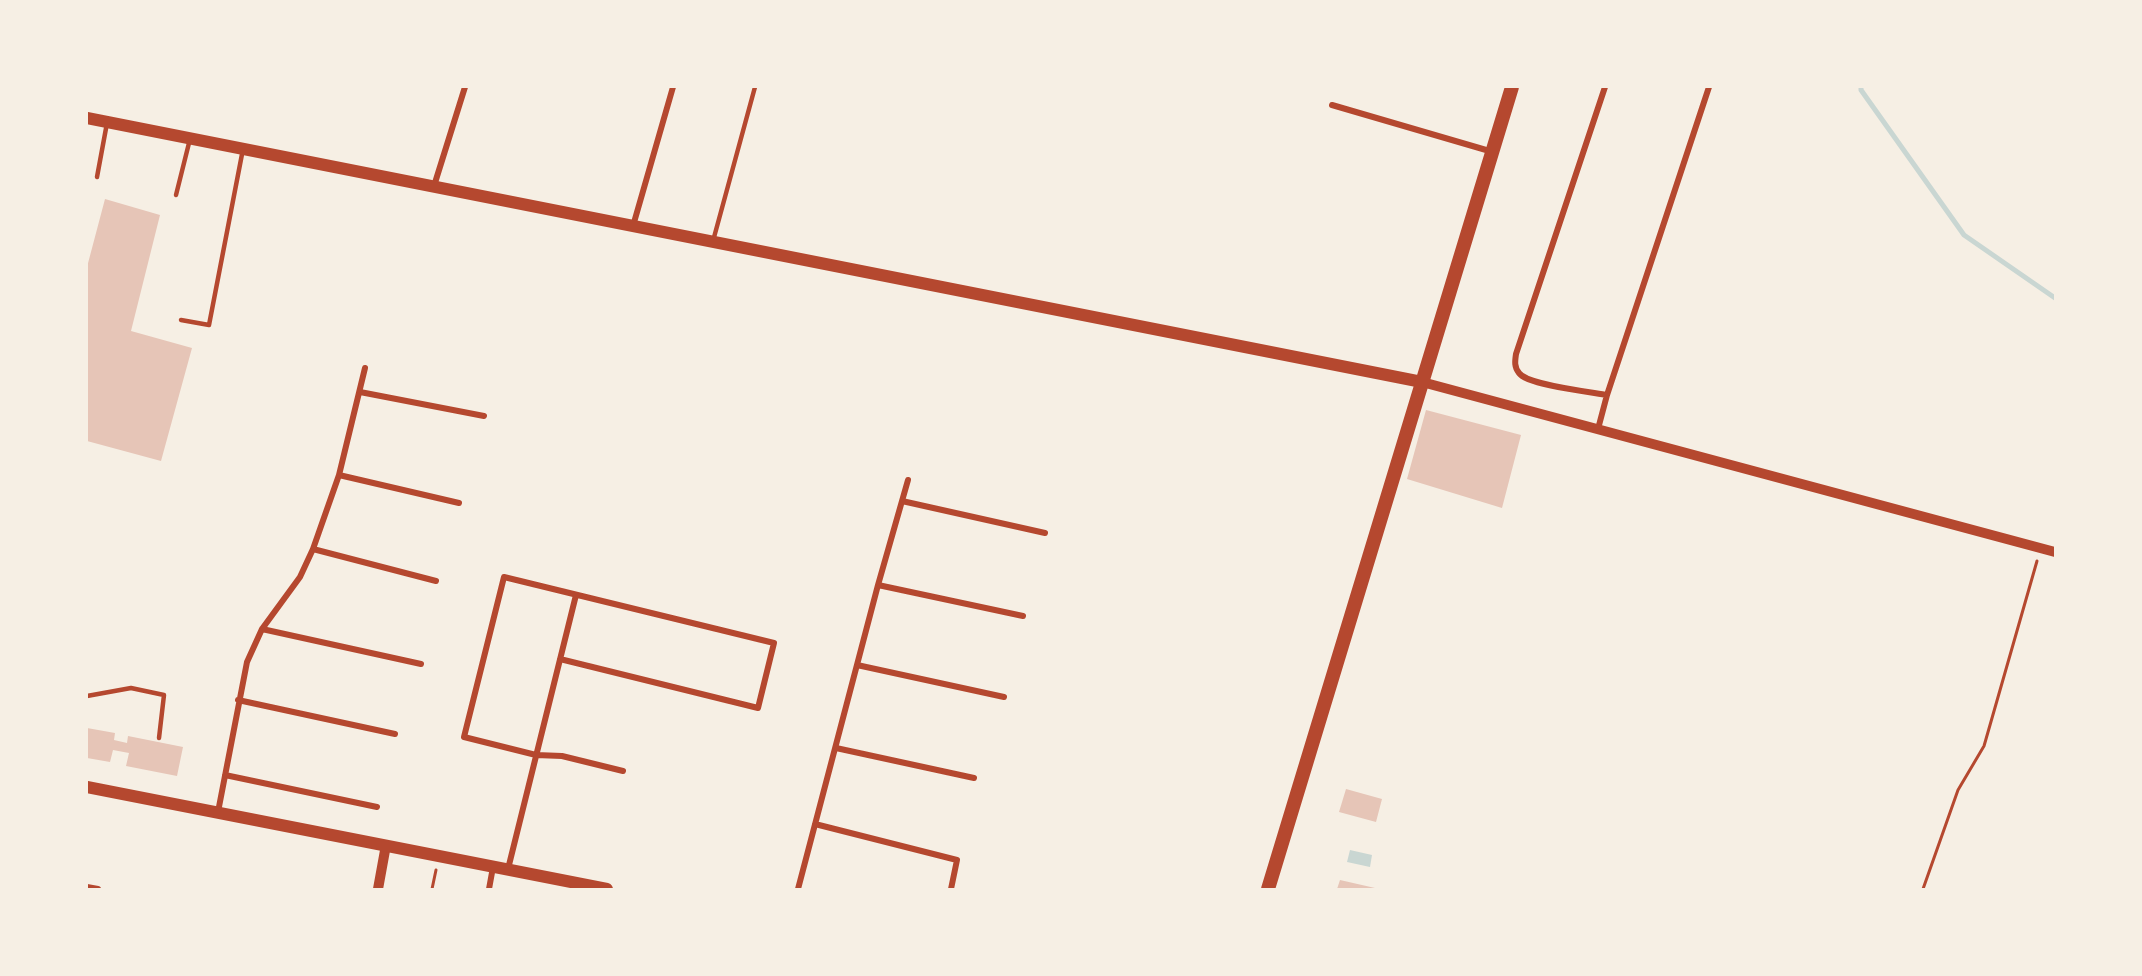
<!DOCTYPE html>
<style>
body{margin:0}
#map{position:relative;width:2142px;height:976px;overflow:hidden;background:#f6efe4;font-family:"Golos Text",sans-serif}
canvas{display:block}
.frame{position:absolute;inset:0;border:88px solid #f6efe4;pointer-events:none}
</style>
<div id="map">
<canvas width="2142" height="976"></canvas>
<div class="frame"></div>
</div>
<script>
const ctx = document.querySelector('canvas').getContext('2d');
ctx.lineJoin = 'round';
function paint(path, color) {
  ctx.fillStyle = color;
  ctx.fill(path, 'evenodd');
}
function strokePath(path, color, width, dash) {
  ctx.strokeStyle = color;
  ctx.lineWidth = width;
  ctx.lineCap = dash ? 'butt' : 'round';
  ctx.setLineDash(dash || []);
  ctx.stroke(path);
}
paint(new Path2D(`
 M1350 850 1372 855 1370 867 1347 862Z`), '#c9d6d2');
strokePath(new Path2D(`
 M1861 87V90L1964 235 2055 298`), '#c9d6d2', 5);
paint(new Path2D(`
 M105 199 160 215 131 331 192 348 161 461 87 441V267Z
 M1426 410 1521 435 1502 508 1407 479Z
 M87 728 115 733 114 740 127 743 128 736 183 747 177 776 126 766 129 753 113 750 110 762 87 758Z
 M1346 789 1382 799 1376 822 1339 812Z
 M1340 880 1375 888V889H1337Z`), '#e6c5b7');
strokePath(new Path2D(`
 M432 889 436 870
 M1923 889 1958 790 1984 746 2037 561`), '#b5482f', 3);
strokePath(new Path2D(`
 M97 177 107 123
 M176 195 190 139
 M713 241 755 87
 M181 320 209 325 243 149
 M87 696 131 688 164 695 159 738`), '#b5482f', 4.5);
strokePath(new Path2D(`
 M1605 87 1516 354C1515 361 1514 367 1519 373 1527 385 1590 392 1607 395
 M1332 105 1493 152
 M434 186 465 87
 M633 226 673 87
 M360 392 484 416
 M1598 429 1607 395 1709 87
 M339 475 459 503
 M902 501 1045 533
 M313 549 436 581
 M878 585 1023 616
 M262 629 421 664
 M560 659 758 708 774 643 504 577 464 737 536 755 562 756 623 771
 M857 665 1004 697
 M238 700 395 734
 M836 748 974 778
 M225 775 377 807
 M218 812 247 662 262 629 300 577 313 549 339 475 365 368
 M815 824 957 860 951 889
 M508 869 576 595
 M87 887 98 889
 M489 889 493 867
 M798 889 878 585 908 480`), '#b5482f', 6);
strokePath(new Path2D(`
 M1422 382 2055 552
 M378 889 386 845`), '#b5482f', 10);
strokePath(new Path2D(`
 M87 118 1422 382
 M87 787 607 889`), '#b5482f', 12);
strokePath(new Path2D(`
 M1268 889 1512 87`), '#b5482f', 14);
</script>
